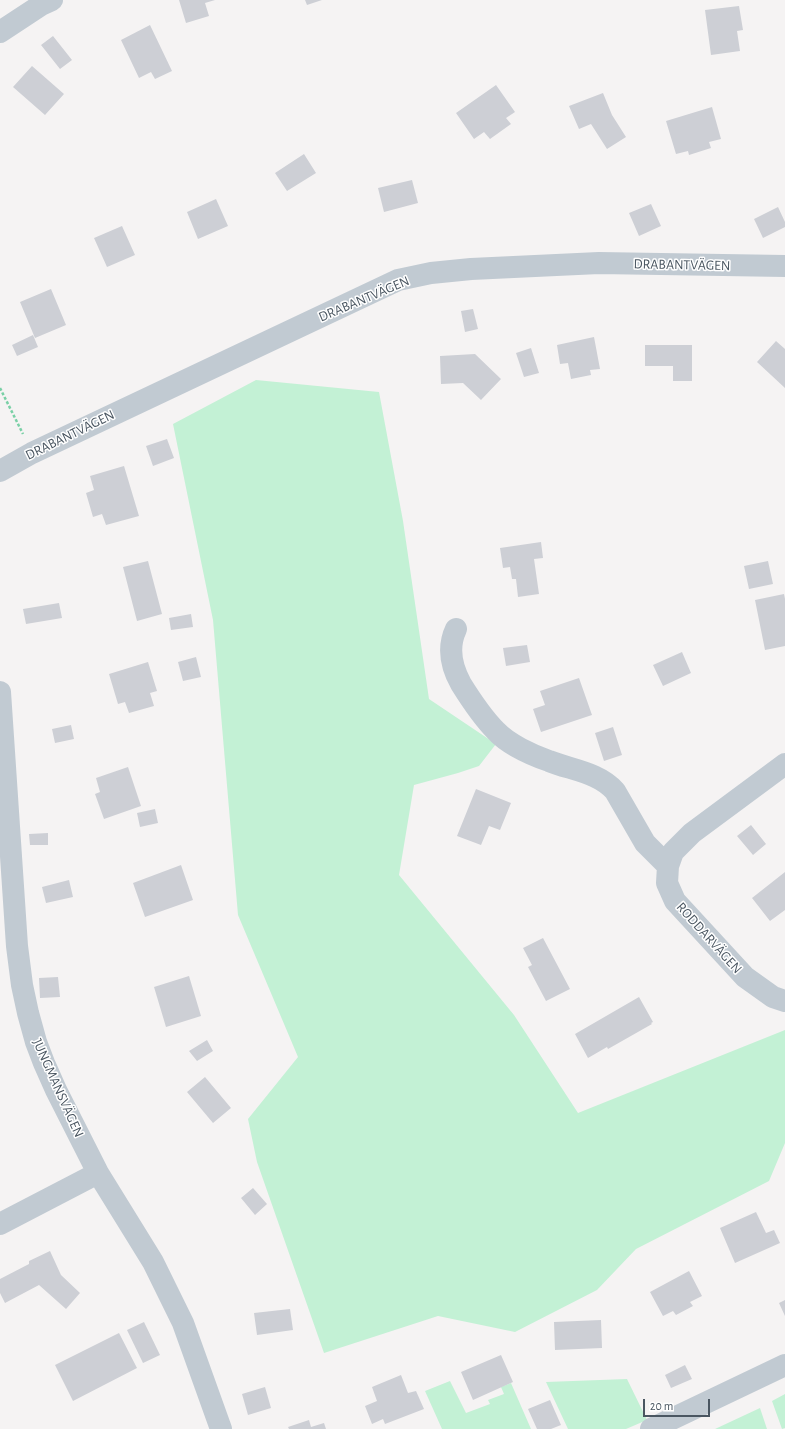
<!DOCTYPE html>
<meta charset="utf-8">
<style>
body{margin:0}
#map{position:relative;width:785px;height:1429px;overflow:hidden;background:#f5f3f3;font-family:"Alegreya Sans",sans-serif}
canvas{display:block}
.scale{position:absolute;left:643px;top:1399px;width:67px;height:18px;box-sizing:border-box;border:2px solid #4a5661;border-top:0;padding-left:5px;font-size:12px;line-height:14px;white-space:nowrap;color:#4a5661;-webkit-text-stroke:3px #fff;paint-order:stroke}
</style>
<div id="map">
<canvas width="785" height="1429"></canvas>
<div class="scale">20 m</div>
</div>
<script>
const ctx = document.querySelector('canvas').getContext('2d');
ctx.lineJoin = 'round';
function paint(path, color) {
  ctx.fillStyle = color;
  ctx.fill(path, 'evenodd');
}
function strokePath(path, color, width, dash) {
  ctx.strokeStyle = color;
  ctx.lineWidth = width;
  ctx.lineCap = dash ? 'butt' : 'round';
  ctx.setLineDash(dash || []);
  ctx.stroke(path);
}
function label(font, color, halo, rows, align = 'center') {
  ctx.font = font + ' "Alegreya Sans",sans-serif';
  ctx.lineWidth = 3;
  ctx.setLineDash([]);
  ctx.textBaseline = 'middle';
  ctx.strokeStyle = halo;
  ctx.fillStyle = color;
  for (const [text, x, y, turn = 0] of rows) {
    ctx.save();
    ctx.translate(x, y);
    ctx.rotate((+turn || 0) * Math.PI / 180);
    ctx.textAlign = isNaN(turn) ? turn : align;
    if (halo) ctx.strokeText(text, 0, 0);
    ctx.fillText(text, 0, 0);
    ctx.restore();
  }
}
paint(new Path2D(`
 M256 380 379 392 403 521 429 699 496 744 479 766 458 773 414 785 399 875 514 1015 578 1113 785 1030V1143L769 1181 636 1249 597 1290 515 1332 438 1316 324 1353 257 1162 248 1119 298 1057 238 915 213 620 173 424Z
 M627 1379 647 1420 626 1429H568L546 1382Z
 M450 1381 466 1413 490 1404 488 1400 504 1394 501 1387 511 1383 531 1429H442L425 1391Z
 M785 1394V1428L782 1429 772 1401Z
 M760 1408 767 1429H715Z`), '#c3f1d5');
paint(new Path2D(`
 M179 0H215L205 3 209 16 186 23Z
 M305 0H322L307 5Z
 M739 6 743 30 737 31 740 51 711 55 705 10Z
 M150 25 172 71 155 79 151 72 139 78 121 40Z
 M53 36 72 60 60 69 41 45Z
 M32 66 64 94 45 115 13 87Z
 M496 85 515 112 506 118 511 124 490 139 484 132 474 139 456 113Z
 M603 93 612 115 626 137 607 149 591 124 579 129 569 106Z
 M712 107 721 139 709 142 711 148 689 155 688 151 676 154 666 121Z
 M304 154 316 173 287 191 275 173Z
 M412 180 418 203 384 212 378 188Z
 M216 199 228 226 198 239 187 212Z
 M651 204 661 226 639 236 629 213Z
 M778 207 785 222V227L763 238 754 219Z
 M122 226 135 255 107 267 94 238Z
 M51 289 66 325 35 338 20 302Z
 M473 309 478 329 465 332 461 311Z
 M33 335 38 347 17 356 12 345Z
 M594 337 600 369 590 370 591 375 571 379 568 363 560 364 557 345Z
 M776 341 785 349V388L757 362Z
 M645 345H692V381H673V366H645Z
 M531 348 539 373 524 377 516 353Z
 M475 354 501 379 481 400 463 383 441 384 440 356Z
 M167 439 174 458 153 466 146 446Z
 M124 466 139 516 106 525 102 514 93 517 86 493 94 490 90 476Z
 M541 542 543 558 534 559 539 594 518 597 516 579H512L510 567 503 568 500 548Z
 M148 561 162 614 137 621 123 567Z
 M768 561 773 584 749 589 744 566Z
 M784 594 785 599V646L765 650 755 600Z
 M59 603 62 618 26 624 23 609Z
 M191 614 193 627 171 630 169 618Z
 M527 645 530 662 506 666 503 648Z
 M682 652 691 673 663 686 653 665Z
 M196 657 201 677 183 681 178 662Z
 M148 662 157 691 150 693 154 706 129 713 125 702 118 704 109 674Z
 M579 678 592 715 541 732 533 709 545 705 540 691Z
 M71 725 74 739 55 743 52 729Z
 M613 727 622 755 604 761 595 733Z
 M128 767 141 806 104 819 95 794 100 792 96 778Z
 M476 789 511 803 500 830 489 826 481 845 457 836Z
 M155 809 158 823 140 827 137 813Z
 M751 825 766 844 753 855 737 836Z
 M48 833V845H30L29 834Z
 M181 865 193 900 145 917 133 883Z
 M785 872V910L770 921 752 898Z
 M69 880 73 897 46 903 42 887Z
 M543 938 570 989 546 1001 528 967 532 965 523 948Z
 M189 976 201 1016 166 1027 154 987Z
 M58 977 60 997 40 998 39 978Z
 M639 997 653 1022 651 1023 652 1024 608 1049 607 1047 588 1058 575 1034Z
 M207 1040 213 1051 197 1061 189 1051Z
 M205 1077 231 1108 213 1123 187 1092Z
 M253 1188 267 1204 255 1215 241 1198Z
 M756 1212 766 1233 774 1230 780 1243 735 1263 720 1228Z
 M50 1251 61 1275 80 1293 66 1309 39 1285 5 1303 0 1293V1279L29 1264V1261Z
 M689 1271 702 1296 690 1302 693 1306 676 1315 673 1311 663 1316 650 1292Z
 M785 1300V1316L779 1303Z
 M290 1309 293 1330 257 1335 254 1313Z
 M601 1320 602 1348 555 1350 554 1322Z
 M144 1322 160 1355 143 1363 127 1330Z
 M119 1333 137 1368 73 1401 55 1365Z
 M501 1355 513 1382 473 1400 461 1372Z
 M685 1365 692 1379 671 1388 665 1375Z
 M401 1375 408 1393 416 1391 424 1409 385 1424 383 1419 372 1424 365 1406 377 1401 372 1387Z
 M265 1387 271 1408 248 1415 242 1394Z
 M550 1400 561 1425 551 1429H537L528 1409Z
 M309 1420 311 1427 324 1423 326 1429H289L288 1427Z`), '#cdcfd5');
strokePath(new Path2D(`
 M0 388 23 434`), '#7ad0a6', 2.5, [3, 2]);
strokePath(new Path2D(`
 M0 32 41 5 52 0
 M0 471 32 453 398 280 431 273 471 269 599 263 785 266
 M456 629C447 648 451 666 461 684 471 700 483 718 496 731 508 744 532 755 549 761 571 770 598 772 615 791L645 843 668 866
 M0 692 17 946 22 985 28 1013 36 1042 44 1063 56 1090 98 1173 153 1262 183 1323 221 1429
 M785 764 692 833 673 852 668 866 667 883 675 901 745 977 773 997 785 1001
 M0 1224 98 1173
 M651 1429 785 1365`), '#c1cad2', 22);
label('14px', '#4a5661', '#fff', [
 ["DRABANTVÄGEN",682,265,1],
 ["DRABANTVÄGEN",364,299,-23],
 ["DRABANTVÄGEN",70,435,-26],
 ["RODDARVÄGEN",709,938,48],
 ["JUNGMANSVÄGEN",58,1088,66]
]);
</script>
